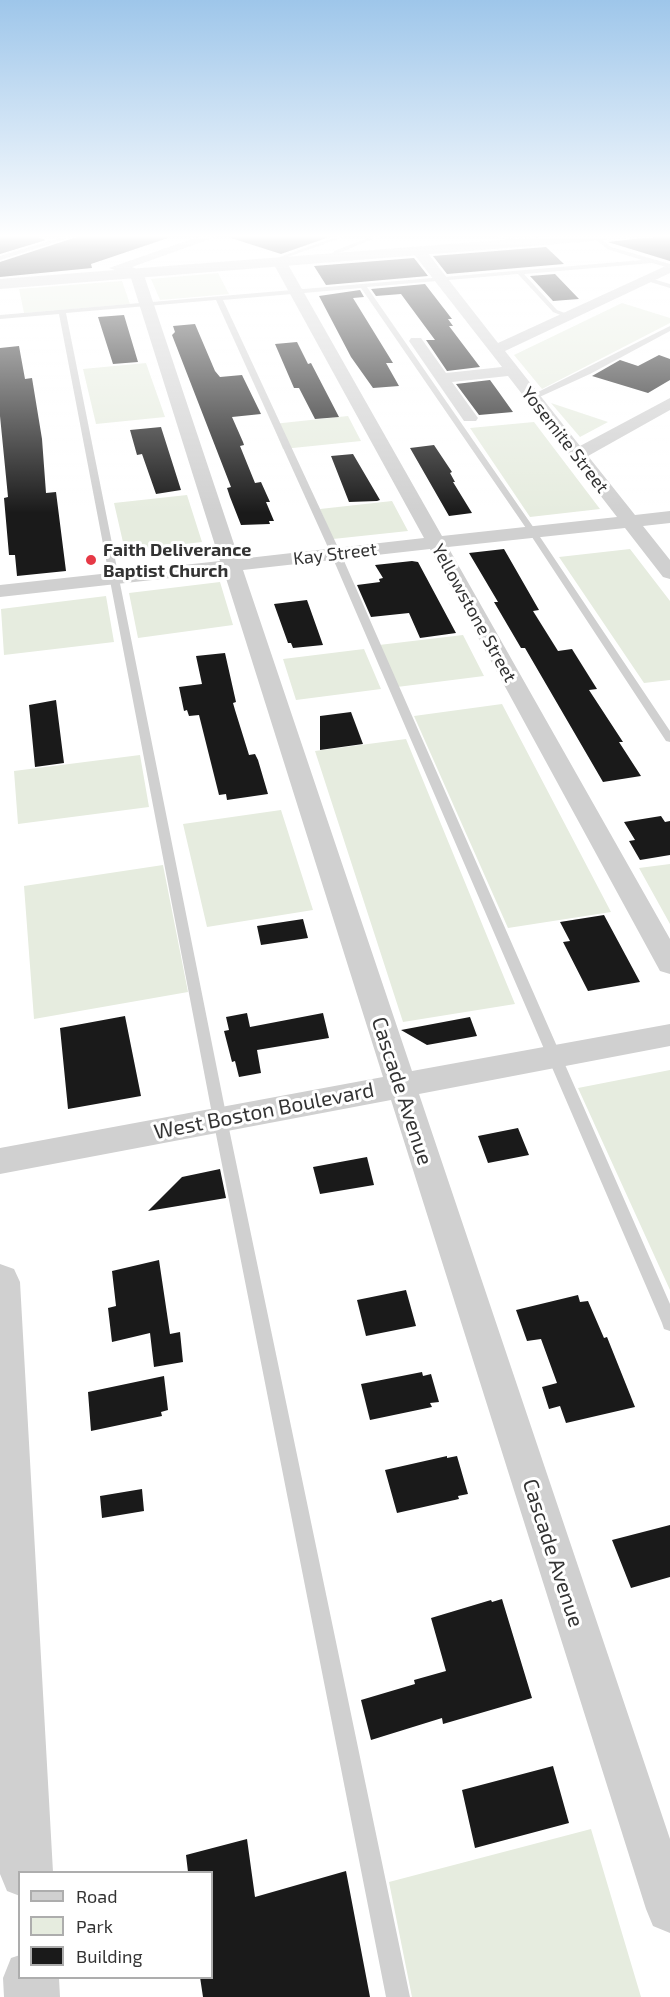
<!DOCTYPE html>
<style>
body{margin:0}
#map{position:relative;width:670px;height:1997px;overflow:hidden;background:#fff;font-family:"Exo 2",sans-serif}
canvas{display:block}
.legend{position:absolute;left:18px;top:1871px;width:195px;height:108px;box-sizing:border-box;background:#fff;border:2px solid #adadad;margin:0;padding:8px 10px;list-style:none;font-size:18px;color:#333}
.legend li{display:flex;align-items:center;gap:12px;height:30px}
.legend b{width:30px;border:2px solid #adadad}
</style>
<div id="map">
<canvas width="670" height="1997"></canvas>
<ul class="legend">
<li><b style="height:8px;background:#d0d0d0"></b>Road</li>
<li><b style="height:16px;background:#e6ecdf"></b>Park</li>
<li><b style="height:16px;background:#1a1a1a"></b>Building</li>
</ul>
</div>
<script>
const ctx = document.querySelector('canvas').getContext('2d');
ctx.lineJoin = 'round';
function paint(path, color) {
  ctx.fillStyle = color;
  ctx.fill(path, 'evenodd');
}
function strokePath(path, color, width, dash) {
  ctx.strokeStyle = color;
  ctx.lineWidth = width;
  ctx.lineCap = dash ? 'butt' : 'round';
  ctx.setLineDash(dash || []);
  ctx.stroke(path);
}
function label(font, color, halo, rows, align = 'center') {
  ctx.font = font + ' "Exo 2",sans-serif';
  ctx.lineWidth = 6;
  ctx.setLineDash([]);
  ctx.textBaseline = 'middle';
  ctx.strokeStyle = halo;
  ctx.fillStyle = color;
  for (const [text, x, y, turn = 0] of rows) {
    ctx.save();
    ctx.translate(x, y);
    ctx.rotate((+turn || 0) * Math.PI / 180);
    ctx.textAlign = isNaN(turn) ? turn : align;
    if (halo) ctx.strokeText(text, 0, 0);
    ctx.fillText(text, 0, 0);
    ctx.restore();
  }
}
paint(new Path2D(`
 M218 273 229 294 160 300 151 279Z
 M122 281 130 304 24 313 19 289Z
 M622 303 670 318V323L542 389 514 355Z
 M146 363 165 417 96 424 83 369Z
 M551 403 608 422 580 437Z
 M348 416 361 441 283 449 273 424Z
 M534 422 600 509 530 517 470 428Z
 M187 495 202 542 125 551 114 503Z
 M392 501 408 531 333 539 320 509Z
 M630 549 670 601V680L644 683 559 557Z
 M220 582 233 625 138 638 129 593Z
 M106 596 114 642 4 655 1 609Z
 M463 635 484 676 397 687 379 645Z
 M364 649 381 689 296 700 283 659Z
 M502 704 611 912 508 928 414 716Z
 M406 739 515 1004 403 1022 315 751Z
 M140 755 149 807 18 824 14 771Z
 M281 810 313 910 207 927 183 824Z
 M670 864V924L639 868Z
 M163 865 188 992 34 1019 24 886Z
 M670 1070V1290L578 1088Z
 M591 1829 641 1997H412L389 1882Z`), '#e6ecdf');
paint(new Path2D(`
 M0 234H29L46 240 0 254Z
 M86 234H168V238L91 264 92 268 0 277V262Z
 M231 234H335V235L281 254 231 238Z
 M670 236V261L608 242 633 239Z
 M546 247 564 264 447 274 433 256Z
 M414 258 428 276 326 285 314 266Z
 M555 274 579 299 553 301 530 276Z
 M425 284 452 319H448L453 326H449L480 367 447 371 426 340H435L401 294 376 296 371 289Z
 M360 290 364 297 353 298 393 363H386L399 386 373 388 351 357 319 296Z
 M124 315 138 362 113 364 98 317Z
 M195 324 215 371 220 377 242 375 261 414 232 417 243 442 244 445 240 446 255 483 261 482 270 502H266L274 521H269L270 524 241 525 230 497 227 488 231 487 172 335 175 332 173 326Z
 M297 342 308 364 311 363 339 417 315 419 299 388H294L275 344Z
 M19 346 25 379 32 378 42 439 46 493 56 492 66 571 17 576 15 555H9L4 498 8 497 0 416V348Z
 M659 355 670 359V380L648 393 592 376 620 360 638 366Z
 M490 380 498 391 513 412 479 415 456 384Z
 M161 427 181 490 156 494 142 454 137 455 130 430Z
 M434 445 452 472 450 473 455 482H453L472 513 449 516 410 448Z
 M353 454 380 500 377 501 349 502 331 456Z
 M504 549 539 610 533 611 558 651 572 649 597 689 589 690 623 742H619L641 776 603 782 525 648H521L494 602H498L469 553Z
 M412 561 418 562 456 633 420 638 409 613 371 617 357 585 380 582 379 579 383 578 375 565Z
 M307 600 323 645 293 648 291 643H288L274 604Z
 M225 653 236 702 233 703 235 710 249 755 255 754 258 760 268 794 227 800 226 794 219 795 199 715 189 716 187 710 184 711 179 687 202 684 196 656Z
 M56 700 64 763 35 767 29 705Z
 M351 712 363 744 320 750V716Z
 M661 816 665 822 670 821V855L640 860 629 841 635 840 624 822Z
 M604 915 640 982 588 991 563 942 570 941 560 922Z
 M303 919 308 938 261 945 257 926Z
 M247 1013 250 1027 323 1013 329 1038 257 1050 261 1073 239 1077 235 1061 232 1062 224 1031 229 1030 226 1017Z
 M125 1016 141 1096 68 1109 60 1028Z
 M470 1017 477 1036 427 1045 401 1030Z
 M518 1128 529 1155 488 1163 478 1136Z
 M367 1157 374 1185 320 1194 313 1167Z
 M220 1169 226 1198 148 1211 182 1177Z
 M159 1260 170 1334 180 1332 183 1362 154 1367 150 1333 112 1342 108 1308 116 1306 112 1271Z
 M406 1290 416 1326 366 1336 357 1300Z
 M578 1295 580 1302 588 1301 604 1338 607 1337 635 1407 566 1423 560 1406 549 1409 542 1387 557 1383 541 1339 527 1341 516 1310Z
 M422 1372 423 1376 431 1374 439 1402 430 1403 432 1407 370 1420 361 1384Z
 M164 1376 168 1410 161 1412 162 1416 91 1431 88 1392Z
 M447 1456V1458L457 1456 468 1494 458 1496 459 1499 397 1513 385 1470Z
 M142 1489 144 1511 102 1518 100 1496Z
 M670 1525V1577L631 1588 612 1540Z
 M502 1599 532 1698 443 1724 442 1718 371 1740 361 1700 415 1684 414 1680 446 1671 431 1618 491 1600 492 1602Z
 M553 1766 569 1823 475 1848 462 1790Z
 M247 1839 255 1897 346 1871 370 1997H203L200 1977H212V1872H188L186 1855Z`), '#1a1a1a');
paint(new Path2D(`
 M73 234H81L0 260V256Z
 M344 234H352L271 263 266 262Z
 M378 234H385L339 253 336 258 331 257 334 251Z
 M489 234H497L522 242 519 244Z
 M524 234H531L541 241 536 242Z
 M595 234 611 247 670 264V268L652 263 524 274 557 310 570 315 568 318 553 312 518 274 367 287 536 531 670 731V742L666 741 528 531 361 288 223 300 341 554 670 1304V1331L664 1329 662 1323 331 554 216 300 66 313 227 1119 410 1997H386L213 1119 59 314 0 319V315L642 260 607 249 593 237Z
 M646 277 670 284V288L644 280Z
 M670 326V331L590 374 535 399 528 397Z`), '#d0d0d0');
paint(new Path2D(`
 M206 234H224L132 267 143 272 239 559 424 538 272 261 274 258H284L286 261 442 536 617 517 508 376 452 382 478 418 476 421H464L409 341 411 338H421L446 373 502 367 413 253V247H423L498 343 670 264V273L505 351 580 446 670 398V410L588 456 635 515 670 511V523L643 526 670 560V579L663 577 625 528 448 547 670 939V974L660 971 430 549 243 570 412 1071 670 1024V1046L419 1094 670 1839V1933L653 1926 646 1909 391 1100 0 1174V1148L383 1077 224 572 0 597V585L220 561 130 275 109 268Z`), '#d0d0d0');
paint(new Path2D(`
 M579 234H637L630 238 0 289V279Z
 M0 1264 14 1269 20 1282 53 1872H20V1896L7 1891 0 1874Z
 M20 1955V1978H59L60 1997H4L3 1978 11 1958Z`), '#d0d0d0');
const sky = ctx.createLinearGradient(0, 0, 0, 513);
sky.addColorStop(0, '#9ec6ea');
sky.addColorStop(0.46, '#fff');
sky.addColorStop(1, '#ffffff00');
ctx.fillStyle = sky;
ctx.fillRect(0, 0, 670, 513);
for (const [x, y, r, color] of [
 [91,560,6,"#e63946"]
]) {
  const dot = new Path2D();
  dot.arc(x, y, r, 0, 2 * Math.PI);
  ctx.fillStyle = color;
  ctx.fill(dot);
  strokePath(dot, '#fff', 2);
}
label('18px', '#333', '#fff', [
 ["Yosemite Street",565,440,52],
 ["Kay Street",335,554,-7],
 ["Yellowstone Street",474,613,61]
]);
label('bold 18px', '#333', '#fff', [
 ["Faith Deliverance",103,550],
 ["Baptist Church",103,571]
], 'left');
label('21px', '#333', '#fff', [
 ["Cascade Avenue",402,1091,72],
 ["West Boston Boulevard",264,1111,-11],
 ["Cascade Avenue",553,1553,72]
]);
</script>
